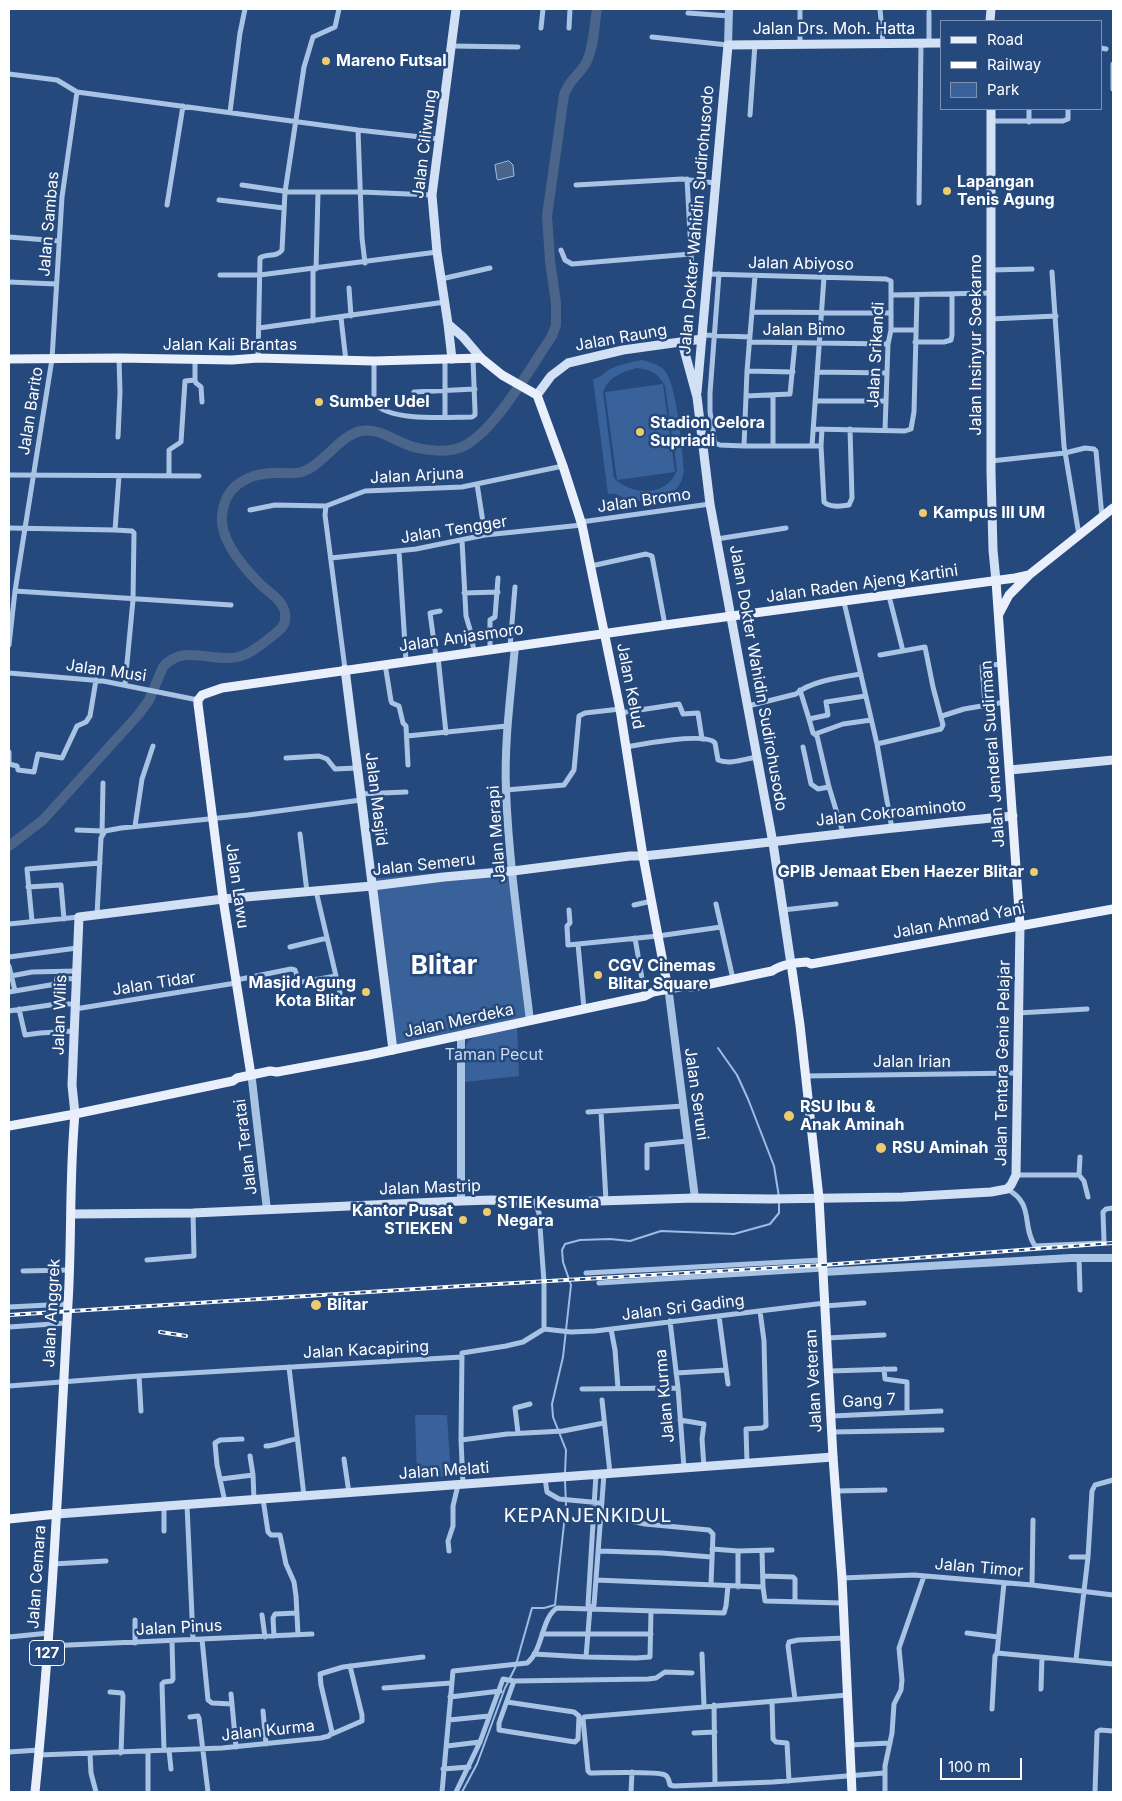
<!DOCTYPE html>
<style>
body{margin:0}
#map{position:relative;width:1122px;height:1801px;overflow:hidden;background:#25497c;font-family:Inter,sans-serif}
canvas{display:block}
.frame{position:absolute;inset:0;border:10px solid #fff;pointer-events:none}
.legend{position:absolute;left:940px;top:20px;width:162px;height:90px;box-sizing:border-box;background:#25497c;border:1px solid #7c92b0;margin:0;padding:6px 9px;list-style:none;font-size:15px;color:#fff}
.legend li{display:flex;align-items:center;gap:10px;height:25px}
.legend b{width:25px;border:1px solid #7c92b0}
.scale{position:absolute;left:940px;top:1758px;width:82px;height:22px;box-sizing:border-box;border:2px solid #fff;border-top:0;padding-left:6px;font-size:15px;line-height:18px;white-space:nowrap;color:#fff;-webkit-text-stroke:4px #25497c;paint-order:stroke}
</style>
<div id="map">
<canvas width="1122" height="1801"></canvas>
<div class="frame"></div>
<ul class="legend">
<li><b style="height:6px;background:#e9f0fc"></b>Road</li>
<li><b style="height:6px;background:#fff"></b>Railway</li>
<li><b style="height:14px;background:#386299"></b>Park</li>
</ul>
<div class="scale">100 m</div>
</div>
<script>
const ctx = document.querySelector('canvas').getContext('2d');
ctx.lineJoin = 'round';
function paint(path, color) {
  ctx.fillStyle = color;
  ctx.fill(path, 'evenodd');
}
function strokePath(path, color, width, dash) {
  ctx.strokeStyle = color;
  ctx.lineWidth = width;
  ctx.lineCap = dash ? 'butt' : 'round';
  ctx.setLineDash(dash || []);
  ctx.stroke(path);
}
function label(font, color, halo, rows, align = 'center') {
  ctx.font = font + ' Inter,sans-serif';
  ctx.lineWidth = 5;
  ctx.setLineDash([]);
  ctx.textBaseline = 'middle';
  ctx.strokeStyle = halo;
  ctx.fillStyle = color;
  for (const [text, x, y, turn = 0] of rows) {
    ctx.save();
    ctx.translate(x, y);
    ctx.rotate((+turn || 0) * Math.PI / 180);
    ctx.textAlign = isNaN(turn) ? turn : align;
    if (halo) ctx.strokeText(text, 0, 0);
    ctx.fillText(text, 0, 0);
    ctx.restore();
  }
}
paint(new Path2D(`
 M642 360C650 362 657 364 663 369 677 380 682 449 684 470 683 477 681 485 675 490 664 500 640 503 626 499 619 496 617 493 608 494L593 379C601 378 604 373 610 369 621 364 631 362 642 360ZM637 368C651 370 658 373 665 386L677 470C668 497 631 496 614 478L603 392C609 377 621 372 637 368Z
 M663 384 675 472 617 480 605 392Z
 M509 866 528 1019 395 1048 370 879Z
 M517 1026 519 1076 465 1082V1049L468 1041 481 1034Z
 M415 1415H447L451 1476 417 1479Z`), '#386299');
const water = new Path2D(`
 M509 161 513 165 514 176 498 180 497 179 495 165Z`);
paint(water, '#4b658a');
strokePath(water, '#9dbde5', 1);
strokePath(new Path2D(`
 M718 1048 737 1075 748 1099 774 1166 779 1197
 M565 1473 566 1450 553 1417 552 1404 563 1357 571 1285 563 1262 562 1250 565 1244 580 1240 610 1239 630 1241 661 1231 734 1234 770 1224 779 1213V1202
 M462 1792 477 1764 505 1688 515 1668 532 1608H544L555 1605 566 1506 565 1480`), '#9dbde5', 2);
strokePath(new Path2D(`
 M9 846 43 820 139 714 149 700 163 667C183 643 213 663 238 657 250 654 262 644 271 637 276 633 284 628 285 621 288 603 272 595 261 585 244 568 219 540 222 515 223 504 228 492 237 485 248 476 262 473 276 473 284 473 294 474 302 472 323 465 339 436 361 431 381 427 399 445 418 448 430 451 448 452 459 448 492 437 532 365 552 336L556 325V303L550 261 547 216 564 95C568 81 579 75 586 63 594 48 594 26 597 9`), '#4b658a', 10);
strokePath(new Path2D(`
 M800 9V44
 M880 9 883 43
 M688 13 729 16
 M541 28 543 9
 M569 28 570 9
 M652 37 728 45
 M929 43V12
 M452 46 518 47
 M1101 48 1106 49
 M1113 64V89
 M9 74 57 80 77 92 358 130 439 139
 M230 112 240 33 245 9
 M750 115 755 44
 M991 121H1063L1068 119V109
 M1029 122V109
 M358 130 362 238 365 263
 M687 179 692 270
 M242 185 290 192H361L432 195
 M576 185 682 179 715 183
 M219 200 284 208
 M919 203 921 43
 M167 205 183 106
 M9 237 59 241
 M561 250 565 260 572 264 691 254
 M316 269 318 193
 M991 270 1032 269
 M1052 272 1064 446 1079 535
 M708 274 886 279 891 281V330L888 344 885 430
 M719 274 710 393V412L715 443 720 445 744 446H821
 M220 275H260L437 252
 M441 279 490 268
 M9 282 56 284
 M349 288 351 316
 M892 295 990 293
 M752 312 891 313
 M341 318 346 361
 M991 319 1056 316
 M313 321V270
 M259 328 445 302
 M891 330H915
 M703 335 750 337
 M749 342 888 344
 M915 342H944L951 340 952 335V295
 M258 358 260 258C266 253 277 258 282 250L285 192 304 67 313 37 335 27 339 9
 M195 360V380L196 383 201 387 202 402
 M374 361V403C390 422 448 417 472 417L475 415V411L473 359
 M747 371 793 372
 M817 372 887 373
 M414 392 475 389
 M746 396 790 394 795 343
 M815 401H885
 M445 417V359
 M813 429 905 431 911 429 914 412 917 296
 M822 429 821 446 824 502C830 508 841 506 849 505L852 498 850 429
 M118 437 120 392 119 358
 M773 445V396
 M744 446 747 371 755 276
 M812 446 824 277
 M991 461 1065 453 1085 448 1094 449 1096 451 1102 517
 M9 475 199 476
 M169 476V450L181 442 185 381 195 380
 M477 484 485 535
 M250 510 275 505 326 506
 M581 522 710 504
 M9 528 115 530 132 531 134 533 133 600 125 684
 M115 530 119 476
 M717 539 786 528
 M462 540 466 616 471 633 474 652
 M399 551 406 661
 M331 558 416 549 485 535 582 525
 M591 566 646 554 652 556 665 625
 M15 591 231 605
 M464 593 498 592
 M889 596 903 651
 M844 602 877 744 892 829
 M9 645 15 591 52 359 62 197 77 92
 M510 647 515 587
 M490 650V620L495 617 498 578
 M436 657 430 613 440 611
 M438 657 446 733
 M385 664 391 701 392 703 399 706 403 723 406 726 408 765
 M345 669 325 515 326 506 365 491 462 487 563 466
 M9 673 103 681 198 700
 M800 690 809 719
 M985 705 982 666 1002 664
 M748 706 796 694C810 681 842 677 861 674
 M620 713 679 704 683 714 698 713 702 739
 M942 716 964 709 1005 702
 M815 734 843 724 871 720
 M407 736 507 726
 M877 744 941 729 943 725 933 687 925 647 880 655
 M626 747C641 744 707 732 715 743L718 760C729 765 745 759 757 757
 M803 747 811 784 818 789 829 787
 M9 752V764L17 766 18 770 34 772 38 754 62 758 77 726 86 722 90 716 96 680
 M286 758 319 756 327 759 335 769 357 768
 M506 790 564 785 574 770 579 716 585 713 620 709
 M360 794 406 792
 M135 826 142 779 153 746
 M77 830 102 831
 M843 833 829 787 817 736 813 733 809 719 828 715 826 702 865 696
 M102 834 103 783
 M300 834 307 892
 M28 887 61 885 64 919
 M316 891 340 993
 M716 904 733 979
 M634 905 652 901
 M569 910 570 923 567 926 568 945 658 936 721 927
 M783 910 836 904
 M97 915 101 838 105 831 121 828 248 815 361 800
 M32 921 27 869 100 863
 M9 924 79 917
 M635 938 645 996
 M578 944 584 1009
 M290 947 327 938
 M9 957 77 948
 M9 966 15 991
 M11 976 32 972 76 971
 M236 980 291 969 295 970 299 981 302 982 336 976
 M9 992 56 984 57 978 76 979
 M19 1009 25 1035 40 1033 74 1031
 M75 1009 236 983
 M9 1011 57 1004H76
 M1018 1013 1087 1009
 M805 1076 1018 1073
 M588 1112 684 1106
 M601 1112 606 1201
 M647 1168V1145L688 1141
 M1016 1175H1079L1084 1181 1088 1197
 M1079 1175 1080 1157
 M1007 1189C1035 1204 1021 1225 1035 1246L1102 1243 1104 1241 1103 1212 1106 1209 1113 1208
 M1079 1258 1080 1290
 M147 1260 194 1256 193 1213
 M23 1271 69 1270
 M586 1273 822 1260
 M599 1283 823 1269
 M825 1306 864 1303
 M9 1307 68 1304
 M719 1316 728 1384
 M670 1321 678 1388 684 1468
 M9 1327 67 1323
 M544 1329 571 1332 595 1331 825 1303
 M611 1329 615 1350 618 1388
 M827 1338 884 1335
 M289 1367 304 1496
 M884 1369 885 1379 907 1382V1412
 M829 1371 895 1369
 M676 1373 726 1370
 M139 1376 141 1411
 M9 1386 139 1376 462 1357
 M582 1389 678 1388
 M602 1400 610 1473
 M832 1416 941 1411
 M680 1420 704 1424 702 1439 704 1467
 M832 1432 942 1430
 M518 1433 515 1408 530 1404
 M461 1440 507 1434 563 1431 604 1423
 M266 1446C277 1446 286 1440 297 1439
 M344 1459 349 1493
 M747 1463 746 1429 762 1428 766 1426 764 1341 760 1311
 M253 1475 254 1500
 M545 1478 547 1492 559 1499 602 1503
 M221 1479 253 1475 250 1456
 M463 1484 461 1440 462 1353 506 1346 523 1342 544 1329V1282L539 1213 535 1203
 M836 1491 885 1490
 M263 1499 268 1532 271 1535H280L286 1564 294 1582 296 1596 298 1635
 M225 1502 217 1465 215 1443 220 1440 242 1439
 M187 1505 193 1639
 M164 1506V1531
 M602 1515 645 1524 709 1530 713 1534 711 1584
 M712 1549 738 1551 772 1550
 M449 1551 448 1541 453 1526V1506L458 1485
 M599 1551 662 1553 711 1557
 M738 1551V1587
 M762 1551 763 1587
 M1071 1557H1088
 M53 1564 106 1561
 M763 1576 793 1577 795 1579V1601
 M842 1578 914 1575 1032 1585 1113 1595
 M596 1580 763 1587 765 1601 843 1603
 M1032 1585 1033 1520
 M590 1608 594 1605 604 1474
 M262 1615 265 1637
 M967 1633 998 1637
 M542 1634H651
 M274 1636 273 1618 275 1614 297 1613
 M9 1637 49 1633
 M202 1639 208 1700 212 1703 232 1704 236 1747
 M135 1643V1620
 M47 1646 312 1634
 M997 1653 1113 1664
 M534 1654 586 1657 590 1608 588 1605 596 1474
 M702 1654 704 1706
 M586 1657 636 1658 650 1657 651 1611
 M1076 1659 1088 1557 1092 1491 1095 1485 1113 1480
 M384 1688 451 1683
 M1041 1689 1042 1657
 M110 1692 122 1693 123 1696 121 1753
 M231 1694 232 1704
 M848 1695 584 1717 583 1719 588 1771 590 1773C603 1773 657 1771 665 1775 669 1777 669 1782 670 1785L674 1786 773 1782 884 1773
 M450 1697 500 1691
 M795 1699 788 1646 789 1642 798 1640 845 1638
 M772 1701 773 1739 776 1742 787 1743 789 1781
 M507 1702 574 1712 579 1716 578 1739 575 1742 499 1730V1723L514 1681
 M714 1705 715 1784
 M992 1709 995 1656 997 1653 1004 1583
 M263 1711 266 1744
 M190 1717 198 1716 199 1718 208 1792
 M449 1720 489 1716
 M694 1733 715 1732
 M332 1734 362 1721V1715L350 1666
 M849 1745 890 1743
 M447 1746 480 1742
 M164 1750 162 1684 164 1682 172 1681 173 1679 172 1641
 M169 1750 171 1769
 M9 1752 39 1750
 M90 1754 91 1773 96 1792
 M39 1755 222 1748 321 1738 329 1736 332 1732 321 1685 320 1674 343 1667 423 1657
 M443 1769 469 1767
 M148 1792V1751
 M442 1792 453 1671 527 1663C543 1651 541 1618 557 1608L724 1613 726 1606 728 1586
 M456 1792 480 1742 503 1679 514 1681 648 1679 656 1678 665 1672 692 1673
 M631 1792 632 1772
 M885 1792V1766L892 1733 894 1704 901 1690 902 1680 899 1648 924 1576
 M1095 1792 1097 1732 1100 1730 1113 1731`), '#a9c3e5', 5);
strokePath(new Path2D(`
 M728 45 729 9
 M515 646C511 693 504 742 506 790 509 867 521 944 530 1021
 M669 994 695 1198
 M461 1036V1201
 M252 1080 267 1210
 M823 1272 1071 1258H1113`), '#a9c3e5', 8);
strokePath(new Path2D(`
 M456 9 432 195 437 252 448 324 463 337 481 358
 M990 21 991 9
 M991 109V472L993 550 996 581
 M448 324 452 359
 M682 342 697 397 710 504 773 843 791 964
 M697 392 728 45 941 43
 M537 395 551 376 568 363 623 350 702 339
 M345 669 393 1050
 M1010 770 1113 760
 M75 1114 72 1085 79 917 223 899 372 886 444 877 513 871 630 856H643C767 843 890 827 1013 816
 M72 1214 193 1213 461 1201 492 1200 535 1203 695 1198 770 1199 903 1197 991 1192 1007 1189 1011 1185 1016 1175 1020 925
 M57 1514 833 1457`), '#d2e0f5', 9);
strokePath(new Path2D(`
 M9 359 119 358 232 360 258 358 374 361 481 358 502 375 537 395 563 466 582 525 620 709 643 856 668 989
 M996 581 1020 925
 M999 614 1009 595 1029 575
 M792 970 800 1025 819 1198 833 1457 842 1578 852 1792
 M251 1075 223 899 198 704V700L202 695 222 688 665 625 1015 578 1029 575 1113 508
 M9 1126 75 1114 233 1081 237 1078 270 1071 277 1072 369 1055 645 996 653 992 685 986 691 987 710 984 772 971C782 964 795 963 807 962L811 964 833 960 1113 909
 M9 1519 57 1514
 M35 1792C52 1629 59 1466 68 1303 72 1240 69 1177 75 1114`), '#e9f0fc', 9);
const rail = new Path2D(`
 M9 1315 463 1286 823 1265 1113 1243
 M160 1332 186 1336`);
strokePath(rail, '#fff', 4);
strokePath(rail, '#25497c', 2, [5.5]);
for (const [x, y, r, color] of [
 [326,61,5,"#eecc6d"],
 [947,191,5,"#eecc6d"],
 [319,402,5,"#eecc6d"],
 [640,432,5,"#eecc6d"],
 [923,513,5,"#eecc6d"],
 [1034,872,5,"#eecc6d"],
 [598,975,5,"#eecc6d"],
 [366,992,5,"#eecc6d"],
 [789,1116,6,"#eecc6d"],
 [881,1148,6,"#eecc6d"],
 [487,1212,5,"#eecc6d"],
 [463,1220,5,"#eecc6d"],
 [316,1305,6,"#eecc6d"]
]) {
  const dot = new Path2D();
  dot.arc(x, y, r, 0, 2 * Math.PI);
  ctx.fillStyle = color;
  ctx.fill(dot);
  strokePath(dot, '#25497c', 2);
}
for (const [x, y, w] of [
 [47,1653,35]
]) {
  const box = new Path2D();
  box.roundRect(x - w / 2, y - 12.5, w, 25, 4);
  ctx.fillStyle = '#25497c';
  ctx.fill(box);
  strokePath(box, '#fff', 1);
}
label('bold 15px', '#fff', null, [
 ["127",47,1653]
]);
label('16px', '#fff', '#25497c', [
 ["Jalan Drs. Moh. Hatta",834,29],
 ["Jalan Ciliwung",425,144,-83],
 ["Jalan Dokter Wahidin Sudirohusodo",697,220,-85],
 ["Jalan Sambas",49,224,-85],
 ["Jalan Abiyoso",801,264,1],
 ["Jalan Bimo",804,330],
 ["Jalan Raung",621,338,-10],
 ["Jalan Kali Brantas",230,345],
 ["Jalan Insinyur Soekarno",976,345,-90],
 ["Jalan Srikandi",876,355,-87],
 ["Jalan Barito",31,411,-81],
 ["Jalan Arjuna",417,476,-3],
 ["Jalan Bromo",644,501,-8],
 ["Jalan Tengger",454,530,-9],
 ["Jalan Raden Ajeng Kartini",862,584,-8],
 ["Jalan Anjasmoro",461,638,-8],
 ["Jalan Musi",106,671,8],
 ["Jalan Dokter Wahidin Sudirohusodo",758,678,80],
 ["Jalan Kelud",630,686,79],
 ["Jalan Jenderal Sudirman",993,754,-94],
 ["Jalan Masjid",376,799,83],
 ["Jalan Cokroaminoto",891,813,-6],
 ["Jalan Merapi",497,834,-94],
 ["Jalan Semeru",424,865,-6],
 ["Jalan Lawu",237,886,82],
 ["Jalan Ahmad Yani",959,921,-11],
 ["Jalan Tidar",154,984,-9],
 ["Jalan Wilis",60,1015,-88],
 ["Jalan Merdeka",459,1021,-12],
 ["Jalan Irian",912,1062],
 ["Jalan Tentara Genie Pelajar",1003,1063,-89],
 ["Jalan Seruni",696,1094,82],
 ["Jalan Teratai",246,1147,-97],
 ["Jalan Mastrip",430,1188,-2],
 ["Jalan Sri Gading",683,1308,-7],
 ["Jalan Anggrek",52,1313,-87],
 ["Jalan Kacapiring",366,1350,-3],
 ["Jalan Veteran",814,1381,-93],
 ["Jalan Kurma",665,1396,-95],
 ["Gang 7",869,1401,-3],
 ["Jalan Melati",444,1471,-4],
 ["Jalan Timor",979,1568,5],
 ["Jalan Cemara",37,1577,-86],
 ["Jalan Pinus",179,1628,-3],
 ["Jalan Kurma",268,1731,-6]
]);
label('bold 16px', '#fff', '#25497c', [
 ["Mareno Futsal",336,61],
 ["Lapangan",957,182],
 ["Tenis Agung",957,200],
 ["Sumber Udel",329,402],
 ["Stadion Gelora",650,423],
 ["Supriadi",650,441],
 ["Kampus III UM",933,513],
 ["GPIB Jemaat Eben Haezer Blitar",1024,872,"right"],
 ["CGV Cinemas",608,966],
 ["Blitar Square",608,984],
 ["Masjid Agung",356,983,"right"],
 ["Kota Blitar",356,1001,"right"],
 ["RSU Ibu &",800,1107],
 ["Anak Aminah",800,1125],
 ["RSU Aminah",892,1148],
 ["STIE Kesuma",497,1203],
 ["Negara",497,1221],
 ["Kantor Pusat",453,1211,"right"],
 ["STIEKEN",453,1229,"right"],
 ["Blitar",327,1305]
], 'left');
label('16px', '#ccddf4', '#25497c', [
 ["Taman Pecut",494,1055]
]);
ctx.letterSpacing = '1px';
label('19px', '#fff', '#25497c', [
 ["KEPANJENKIDUL",588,1516]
]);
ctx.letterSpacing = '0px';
label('bold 26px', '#fff', '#25497c', [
 ["Blitar",444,966]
]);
</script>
